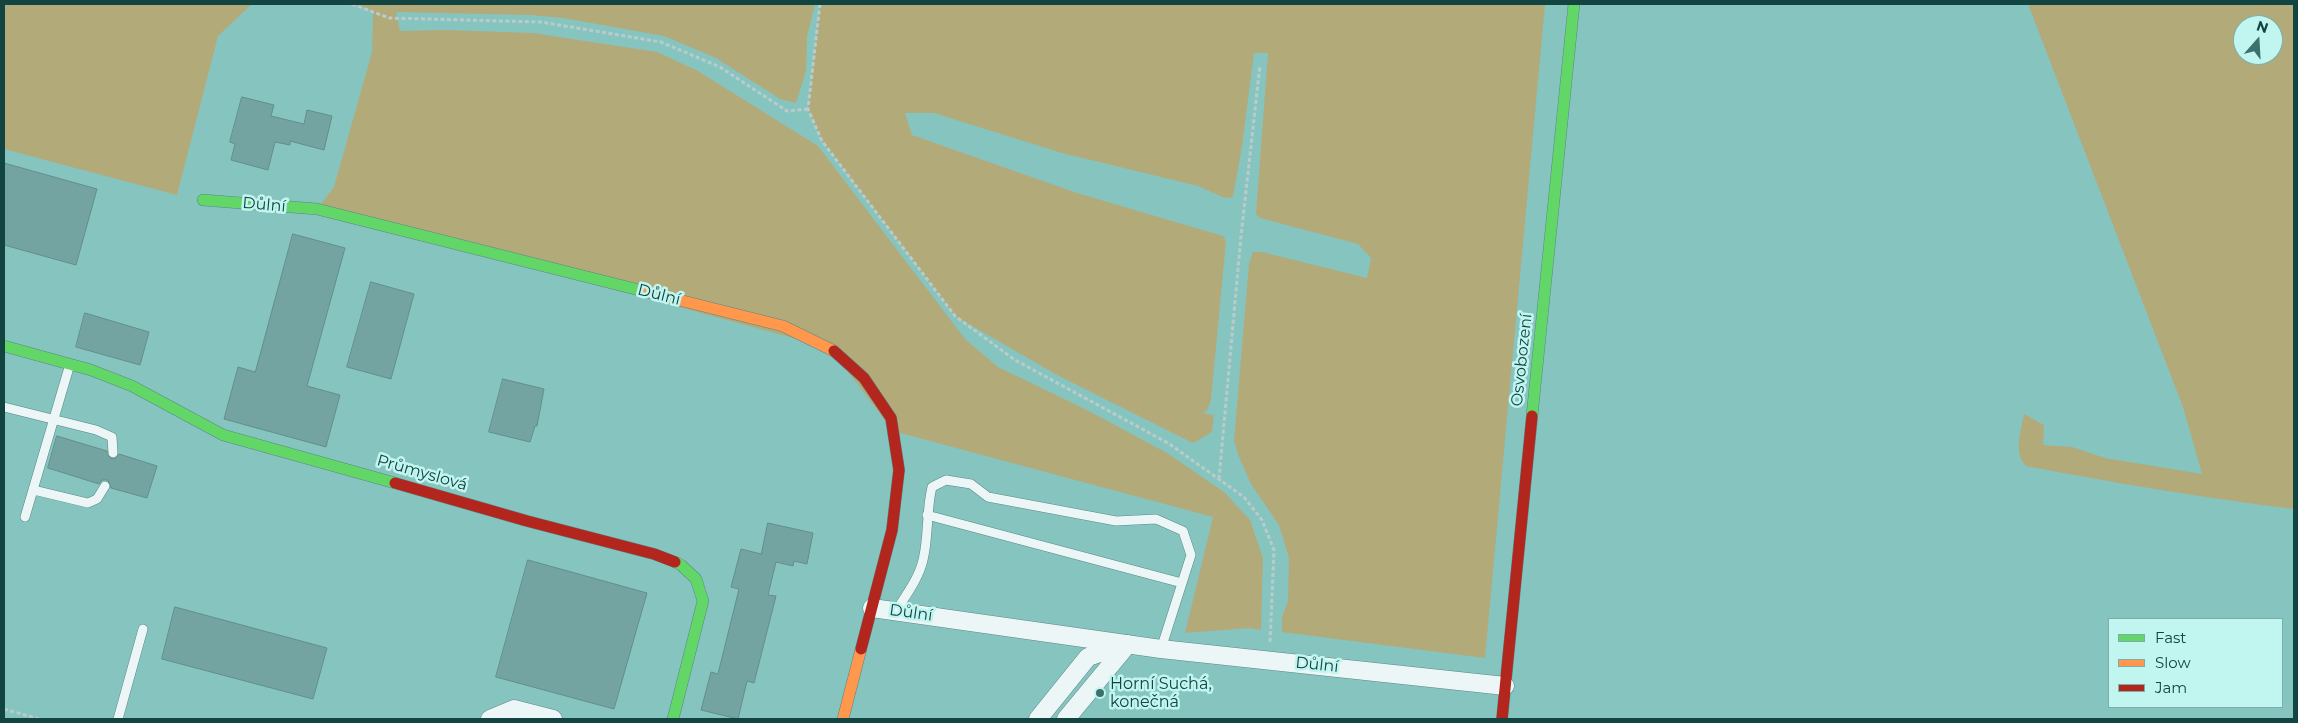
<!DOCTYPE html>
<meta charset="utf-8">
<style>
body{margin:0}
#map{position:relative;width:2298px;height:723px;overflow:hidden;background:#86c4c0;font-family:Montserrat,sans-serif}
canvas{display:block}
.frame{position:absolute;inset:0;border:5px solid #124441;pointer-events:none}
.legend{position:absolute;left:2108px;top:618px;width:175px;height:90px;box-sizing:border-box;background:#c1f5f0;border:1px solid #7baeaa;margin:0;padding:6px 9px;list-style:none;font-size:15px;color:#124441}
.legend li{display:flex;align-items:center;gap:10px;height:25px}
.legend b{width:25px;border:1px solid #7baeaa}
.north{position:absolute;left:2233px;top:15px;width:50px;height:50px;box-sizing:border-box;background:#c1f5f0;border:1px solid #7baeaa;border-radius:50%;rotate:19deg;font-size:14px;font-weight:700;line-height:20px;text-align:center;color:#124441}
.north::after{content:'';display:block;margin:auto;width:18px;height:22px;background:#3b716d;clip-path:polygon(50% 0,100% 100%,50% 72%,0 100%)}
</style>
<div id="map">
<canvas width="2298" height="723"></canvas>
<div class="frame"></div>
<ul class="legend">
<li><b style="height:6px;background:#63d668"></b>Fast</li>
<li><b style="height:6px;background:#ff974d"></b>Slow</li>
<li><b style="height:6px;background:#b3261e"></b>Jam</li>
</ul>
<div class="north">N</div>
</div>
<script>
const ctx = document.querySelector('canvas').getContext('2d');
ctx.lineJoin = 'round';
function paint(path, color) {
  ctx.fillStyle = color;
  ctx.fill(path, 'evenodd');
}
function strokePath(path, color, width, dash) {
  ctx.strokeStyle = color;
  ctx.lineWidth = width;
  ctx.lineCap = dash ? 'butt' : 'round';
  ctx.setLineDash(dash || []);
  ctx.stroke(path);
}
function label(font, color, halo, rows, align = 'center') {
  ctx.font = font + ' Montserrat,sans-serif';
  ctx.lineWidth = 5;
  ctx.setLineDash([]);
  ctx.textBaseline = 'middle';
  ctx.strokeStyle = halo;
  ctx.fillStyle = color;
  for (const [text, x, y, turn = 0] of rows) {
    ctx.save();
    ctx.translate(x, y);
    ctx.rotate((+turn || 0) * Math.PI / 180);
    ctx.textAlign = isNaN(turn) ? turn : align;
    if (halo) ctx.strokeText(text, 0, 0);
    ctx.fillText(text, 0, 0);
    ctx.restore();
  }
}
paint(new Path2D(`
 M4 4H252L218 36 177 195 4 149Z
 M356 4H815L807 37 806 71 796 103 780 99 716 58 664 36 563 18 530 15 396 12 400 31 447 30 533 33 657 52 698 71 818 146 965 339 998 367 1087 410 1167 453 1224 492 1250 520 1263 558 1261 630 1250 628 1185 633 1213 517 893 431 830 348 317 209 334 187 372 52 373 11Z
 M820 4H1545L1485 658 1282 632V617L1288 601 1289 558 1279 525 1251 484 1239 457 1234 441 1249 264 1253 252H1262L1367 278 1371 258 1358 244 1260 218 1256 214 1268 53H1254L1242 146 1233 197 1225 198 1198 186 1062 153 934 113H905L912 135 1077 193 1223 236 1226 241 1211 400 1207 411 1202 413 1214 415 1212 432 1193 443 1057 375 955 316 822 141 808 109Z
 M2028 4H2294V509C2204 498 2115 483 2026 466 2013 454 2021 430 2024 414L2044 425 2043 445 2072 447 2105 458 2202 474 2183 407ZM2243 25H2273V55H2243Z`), '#b3aa7a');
const building = new Path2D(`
 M242 97 274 105 271 116 304 124 307 110 332 116 324 150 290 141V145L275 142 268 170 231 160 235 144 230 142Z
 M4 163 97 189 76 265 4 245Z
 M293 234 345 248 307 386 340 395 326 447 224 419 238 367 255 372Z
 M371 282 414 294 391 379 347 367Z
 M85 313 149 332 140 365 76 347Z
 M503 379 544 389 537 426H535L530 442 489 432Z
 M57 436 107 451 111 459 116 458 119 454 157 466 147 498 111 488 108 480H102L99 484 48 468Z
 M768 523 813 533 807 564 794 561 793 566 776 562 768 595 776 596 754 683 747 681 738 719 701 710 711 672 718 674 739 589 731 587 741 549 761 554Z
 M528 560 647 593 614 709 496 677Z
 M175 607 327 648 313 699 162 659Z`);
paint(building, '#74a4a1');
strokePath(building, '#618e8b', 1);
const lane = new Path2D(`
 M4 407 96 430 112 437 113 453
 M34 490 88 503 97 499 105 486
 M927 515 1182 583
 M25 517 70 364
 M896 611C906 595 919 578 923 560 929 536 926 511 932 487L946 480 971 484 988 497 1116 521 1156 519 1183 531 1191 555 1161 649
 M118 719 143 629`);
const street = new Path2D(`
 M872 608 1161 649 1505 686
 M490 719 514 709 553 719
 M1038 719 1088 657 1123 645
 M1066 719 1128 644`);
const fast = new Path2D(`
 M203 200 317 209 643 291
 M4 346 91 370 132 386 223 435 395 483
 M1532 416 1574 4
 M673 719 703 601 696 579 681 565 675 562`);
const slow = new Path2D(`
 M643 291 783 326 834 351
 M843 719 861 649`);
const jam = new Path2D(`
 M834 351 864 378 891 418 899 470 892 530 861 649
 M395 483 527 521 654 554 675 562
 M1502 719 1532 416`);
strokePath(lane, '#598885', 10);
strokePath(street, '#598885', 19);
strokePath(fast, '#598885', 12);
strokePath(slow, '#598885', 12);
strokePath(jam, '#598885', 12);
strokePath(new Path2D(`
 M352 4 389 18 541 22 661 42 720 67 787 111 808 109
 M820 4 808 109 822 141 955 316 1015 360 1168 443 1244 497 1262 520 1274 550 1270 643
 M1219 479 1241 236 1260 65
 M4 709 39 719`), '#b9cccb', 3, [4, 2.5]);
strokePath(lane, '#edf6f6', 9);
strokePath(street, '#edf6f6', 18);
strokePath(fast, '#63d668', 11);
strokePath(slow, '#ff974d', 11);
strokePath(jam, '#b3261e', 11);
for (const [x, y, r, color] of [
 [1100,693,5,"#3b716d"]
]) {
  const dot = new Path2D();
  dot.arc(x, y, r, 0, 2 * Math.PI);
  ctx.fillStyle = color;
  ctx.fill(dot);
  strokePath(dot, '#c1f5f0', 2);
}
label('16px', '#124441', '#c1f5f0', [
 ["Důlní",264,205,5],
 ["Důlní",659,295,14],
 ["Osvobození",1522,360,-84],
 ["Průmyslová",422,473,16],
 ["Důlní",911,613,8],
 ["Důlní",1317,665,6]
]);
label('16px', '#124441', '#c1f5f0', [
 ["Horní Suchá,",1110,684],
 ["konečná",1110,702]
], 'left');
</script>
